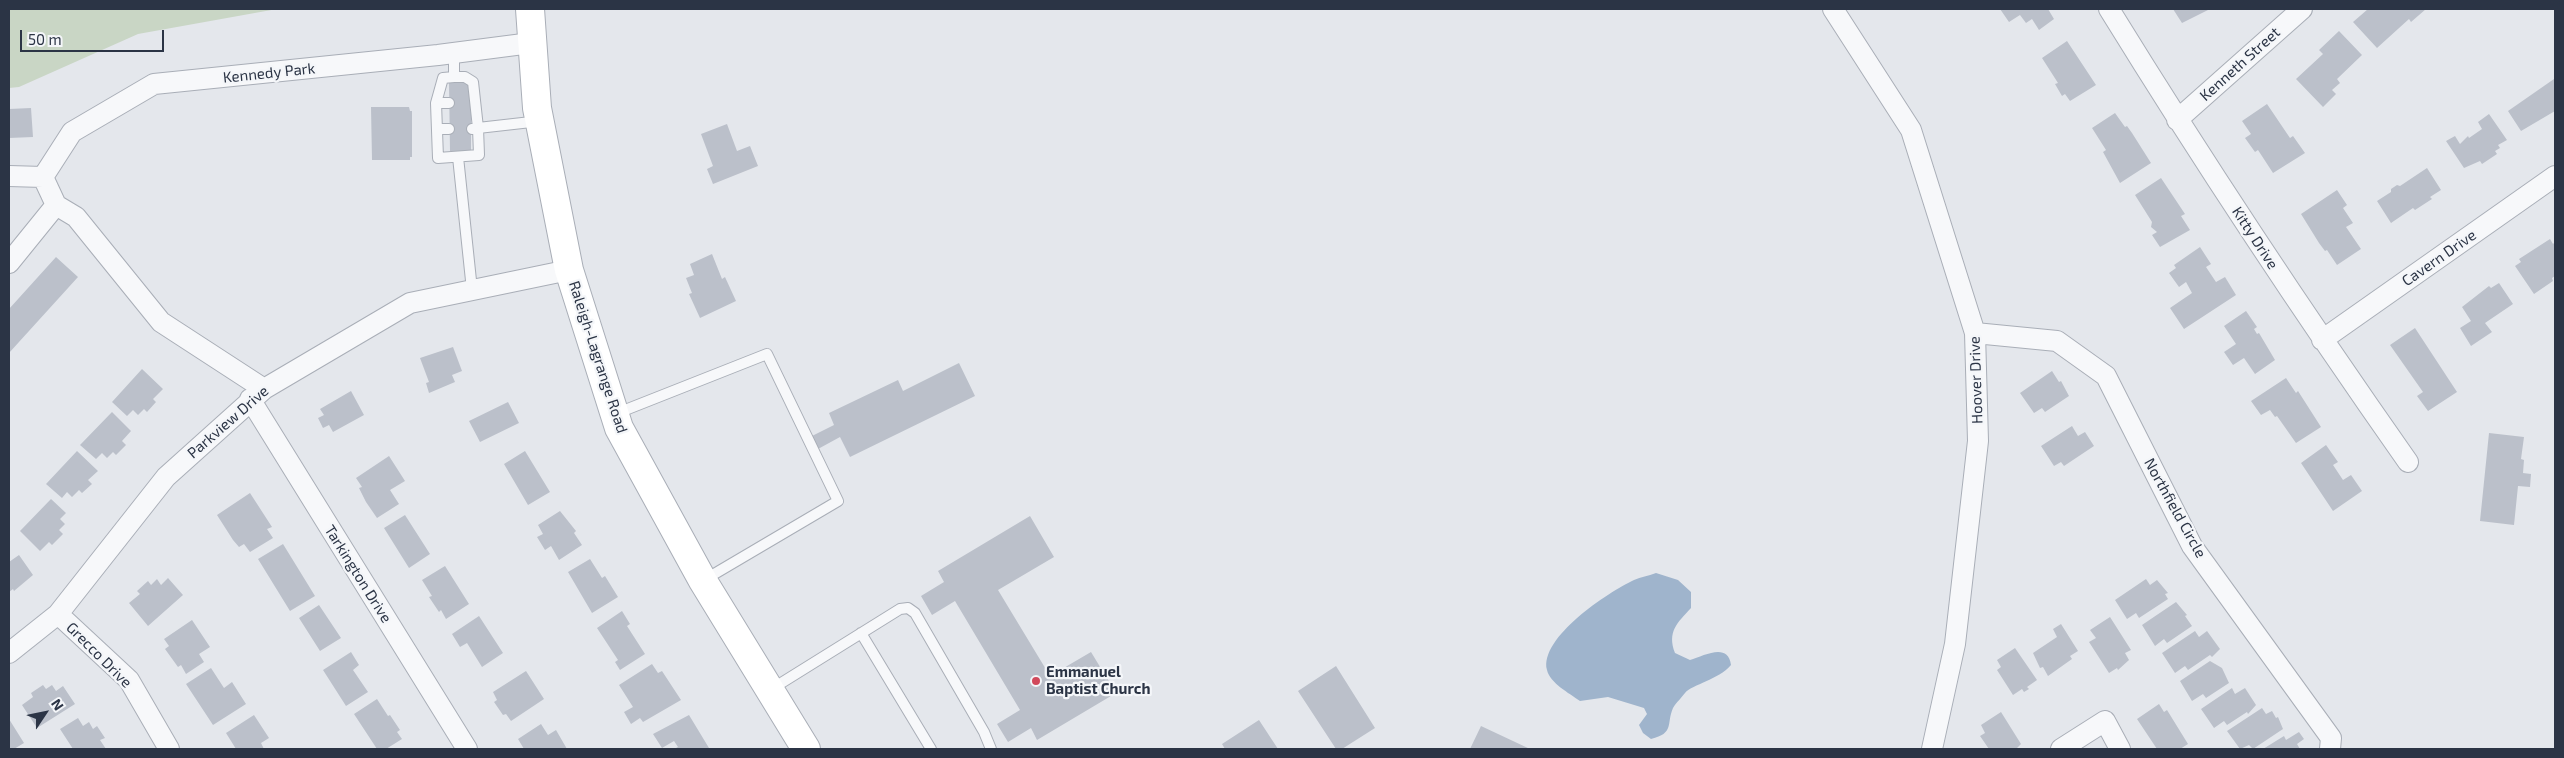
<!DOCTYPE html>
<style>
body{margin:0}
#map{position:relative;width:2564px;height:758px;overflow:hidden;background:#e4e7ec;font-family:"Exo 2",sans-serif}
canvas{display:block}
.frame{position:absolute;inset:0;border:10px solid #2b3445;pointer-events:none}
.north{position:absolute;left:20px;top:688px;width:50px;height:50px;-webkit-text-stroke:4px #f4f6f9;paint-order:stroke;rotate:56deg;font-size:14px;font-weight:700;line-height:20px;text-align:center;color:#2b3445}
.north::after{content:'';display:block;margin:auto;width:18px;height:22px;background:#2b3445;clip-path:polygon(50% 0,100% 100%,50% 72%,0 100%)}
.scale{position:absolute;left:20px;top:30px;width:144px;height:22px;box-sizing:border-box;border:2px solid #2b3445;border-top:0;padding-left:6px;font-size:15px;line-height:18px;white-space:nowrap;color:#2b3445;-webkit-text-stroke:4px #f4f6f9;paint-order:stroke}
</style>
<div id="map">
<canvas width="2564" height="758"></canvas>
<div class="frame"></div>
<div class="north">N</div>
<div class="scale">50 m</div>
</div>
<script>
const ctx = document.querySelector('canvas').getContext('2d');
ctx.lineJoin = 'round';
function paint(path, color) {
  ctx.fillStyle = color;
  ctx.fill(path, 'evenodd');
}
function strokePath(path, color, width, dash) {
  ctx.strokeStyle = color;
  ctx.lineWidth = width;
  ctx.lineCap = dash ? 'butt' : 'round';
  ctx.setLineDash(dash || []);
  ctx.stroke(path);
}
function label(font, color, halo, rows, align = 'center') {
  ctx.font = font + ' "Exo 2",sans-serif';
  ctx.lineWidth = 4.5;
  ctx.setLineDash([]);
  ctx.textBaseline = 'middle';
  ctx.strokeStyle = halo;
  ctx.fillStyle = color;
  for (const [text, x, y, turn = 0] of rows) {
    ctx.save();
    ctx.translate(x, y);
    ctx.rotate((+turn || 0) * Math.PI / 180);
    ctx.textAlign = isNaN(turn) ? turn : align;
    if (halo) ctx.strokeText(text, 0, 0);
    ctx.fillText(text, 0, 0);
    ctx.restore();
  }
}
paint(new Path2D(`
 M9 9H277L138 34 19 87 9 88Z`), '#c9d6c5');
paint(new Path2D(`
 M1656 573 1678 580 1691 592V608C1677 623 1667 632 1675 653L1690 660C1704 656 1728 642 1731 665 1718 680 1693 684 1685 693 1682 697 1676 703 1673 708 1666 724 1675 733 1651 739L1643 733 1639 725 1647 714 1644 708 1608 697 1580 701C1569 693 1550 683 1547 670 1539 638 1608 592 1634 580 1641 577 1648 576 1656 573Z`), '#9fb4cc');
paint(new Path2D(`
 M2000 9H2048L2054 19 2039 30 2032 19 2026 23 2020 15 2009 22Z
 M2173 9H2210L2182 23Z
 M2368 9H2426L2411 22 2409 19 2377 48 2353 22Z
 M2339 31 2362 55 2337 79 2340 83 2332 90 2336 94 2323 107 2296 79 2323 54 2319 50Z
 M2067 41 2096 85 2070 101 2065 94 2062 96 2055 84 2058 83 2042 58Z
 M2554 79 2555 111 2521 131 2508 111Z
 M471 81V151H450L449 82Z
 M2267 104 2290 138 2293 136 2305 153 2273 173 2258 150 2255 152 2245 138 2251 134 2242 121Z
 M371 107H409L410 111H412V157H410V160H372Z
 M31 108 33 137 9 138V109Z
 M2115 113 2125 127 2127 126 2132 133 2151 163 2120 183 2103 152 2106 150 2092 128Z
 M2489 114 2507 140 2498 145 2500 148 2495 151 2497 154 2482 164 2480 161 2464 168 2446 141 2455 136 2460 144 2468 136 2469 138 2482 129 2478 122Z
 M727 124 737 151 750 146 758 166 713 184 707 169 713 166 701 134Z
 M2427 168 2441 190 2430 197 2432 199 2415 210 2413 208 2391 223 2377 201 2391 192V189L2397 185 2400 186Z
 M2161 178 2185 214 2181 216 2190 230 2160 247 2152 235 2157 232 2151 227 2152 222 2135 195Z
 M2337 190 2347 205 2343 208 2353 223 2346 227 2361 249 2337 265 2327 250 2325 251 2319 243 2301 214Z
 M2550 239 2553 244 2555 242V276L2552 278 2553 281 2534 294 2515 266 2521 262 2519 259Z
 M2200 247 2211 264 2206 267 2216 282 2225 277 2236 295 2184 329 2170 308 2192 293 2186 282 2179 287 2169 273 2176 268 2174 265Z
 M712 254 722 279 725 277 736 301 700 318 689 294 692 293 686 278 694 275 690 264Z
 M56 257 78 277 9 353V309Z
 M2499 283 2513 304 2485 323 2492 332 2471 346 2460 328 2471 321 2462 307 2489 286 2491 288Z
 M2246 311 2257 327 2254 329 2257 334 2259 333 2275 360 2255 374 2244 358 2233 365 2224 352 2236 344 2224 326Z
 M2415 328 2457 392 2428 411 2417 396 2423 392 2390 345Z
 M453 347 462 371 452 375 455 382 429 393 426 383 429 382 420 358Z
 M959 363 975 396 850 457 840 437 818 449 812 436 834 425 829 413 898 380 903 391Z
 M142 369 163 389 153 399 156 402 147 412 144 409 138 415 133 410 127 416 112 402Z
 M2052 371 2059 382 2061 381 2069 396 2045 412 2042 408 2034 413 2020 393Z
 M2286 378 2296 393 2298 391 2321 427 2296 443 2277 416 2275 417 2270 410 2261 415 2251 401Z
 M351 391 364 415 333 432 329 425 323 428 318 418 324 415 320 409Z
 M508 402 519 423 480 442 469 421Z
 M112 412 131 431 122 441 126 445 116 455 113 452 107 458 102 453 96 459 80 445Z
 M2072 426 2078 436 2085 432 2094 446 2064 466 2061 462 2054 466 2041 446Z
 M2489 433 2524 437 2521 459 2524 460 2523 473 2531 474 2530 487 2518 486 2514 525 2480 521Z
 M2326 445 2338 462 2333 465 2343 480 2351 475 2362 491 2333 511 2301 463Z
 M77 451 98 471 88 480 92 484 82 493 79 490 72 497 67 492 62 498 46 484Z
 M525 451 550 492 528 505 504 464Z
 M389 456 405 481 390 490 399 504 377 518 366 502 359 488 362 487 356 478Z
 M250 493 272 527 267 529 273 538 250 552 244 544 239 547 233 540 217 515Z
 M51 499 66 513 60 519 65 524 59 530 63 534 52 545 49 542 40 551 20 531Z
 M560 511 576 531 574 533 582 545 559 560 551 546 545 550 537 537 543 534 538 525Z
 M405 515 430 554 409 568 384 528Z
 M1030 516 1054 557 998 590 1050 676 1091 652 1116 693 1037 740 1031 728 1008 742 997 724 1020 710 955 601 932 615 921 596 944 582 938 571Z
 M283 544 315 596 290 611 258 559Z
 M19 555 33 575 14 591 13 589 9 592V562Z
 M590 559 602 578 605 576 618 597 592 613 568 572Z
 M445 566 469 604 446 619 441 610 439 612 429 597 432 596 422 580Z
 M168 578 183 595 148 626 129 603 140 594 137 591 148 581 151 585 157 579 161 585Z
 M2146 579 2150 585 2157 580 2168 593 2165 594 2168 599 2139 618 2136 613 2127 619 2115 600Z
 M2176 602 2187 615 2185 616 2192 626 2167 643 2164 639 2155 646 2142 625Z
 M319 605 341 638 320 651 299 618Z
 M622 611 630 624 627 626 645 654 620 670 615 662 618 660 597 628Z
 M479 616 503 653 482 667 467 643 460 647 452 634Z
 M2110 617 2131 650 2125 653 2129 660 2118 670 2117 668 2109 673 2089 642 2096 638 2090 630Z
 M192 620 210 647 199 654 204 662 186 674 181 665 178 667 165 649 169 646 164 639Z
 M2061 624 2078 651 2070 656 2072 659 2048 676 2043 667 2040 668 2033 653 2057 637 2053 629Z
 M2195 631 2199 637 2207 631 2220 649 2212 657 2210 655 2188 670 2185 666 2175 673 2162 653Z
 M2015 648 2037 680 2027 687 2029 689 2024 692 2022 689 2013 695 1997 670 2001 667 1997 660Z
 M351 652 359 665 353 670 368 692 346 706 323 670Z
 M2210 661 2222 668 2229 683 2206 698 2203 694 2192 701 2180 681Z
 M652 664 658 673 662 671 681 700 643 722 640 718 631 724 624 712 633 707 619 685Z
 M1336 666 1375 728 1342 749H1336L1298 691Z
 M211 668 224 688 232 682 246 704 213 725 186 684Z
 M526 671 544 699 511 721 506 714 503 715 494 702 497 700 493 692Z
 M43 685 46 689 52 685 56 691 63 686 75 704 37 728 22 705 33 697 31 693Z
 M2232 688 2235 694 2245 688 2256 705 2248 714 2247 712 2227 725 2224 721 2214 728 2201 709Z
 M377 699 388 716 390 715 400 730 397 732 402 739 386 749H377L354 714Z
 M2159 704 2164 712 2167 710 2188 744 2180 749H2157L2137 719Z
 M2262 708 2266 714 2272 711 2276 718 2278 717 2283 729 2253 749 2249 745 2240 749 2227 731Z
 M2001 712 2021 744 2016 749H1989L1980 736 1985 733 1981 725Z
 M254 715 269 738 261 743 264 749H236L226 733Z
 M689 715 709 748 674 749 678 747 674 741 662 748 653 734Z
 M78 718 83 726 89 722 93 729 97 726 105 738 100 740 106 749H73L60 729Z
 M9 719 24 743 14 749H9Z
 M1259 720 1278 749H1225L1222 744Z
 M541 724 548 735 556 730 567 749H524L518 739Z
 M1481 726 1530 749H1470Z
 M2299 732 2304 739 2297 744 2300 749H2263L2284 736 2286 740Z`), '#bbc0ca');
const lane = new Path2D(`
 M454 53V77H465L473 82 478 128 472 129
 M454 77 443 78 436 103 438 158 479 155 478 128 540 121
 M436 103H449
 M437 129H449
 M458 157 472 290
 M615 414 767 354 838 501 704 580
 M861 633 931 749
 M770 690 900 609 908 608 915 613 984 732 991 749`);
const street = new Path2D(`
 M1833 9 1911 130 1975 333 1978 441 1955 644 1932 749
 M2109 9C2204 163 2304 314 2408 462
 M2177 120 2302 9
 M9 176 43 177
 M43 177 72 132 154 84 438 55 531 43
 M43 177 56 205 76 217 161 322 264 389
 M9 263 56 205
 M1975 333 2057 341 2106 376 2192 546 2331 738 2330 749
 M2322 340 2555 176
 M250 399 467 749
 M58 614 129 680 169 749
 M9 653 58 614 166 477 264 389 410 303 569 270
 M2061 749 2105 721 2120 749`);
const secondary = new Path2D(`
 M530 9 537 108 569 270 619 428 703 581 806 749`);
strokePath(lane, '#a9aeb7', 12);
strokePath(street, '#a9aeb7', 22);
strokePath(secondary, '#a9aeb7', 30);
strokePath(lane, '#f7f8fa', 10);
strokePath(street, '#f7f8fa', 20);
strokePath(secondary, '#fff', 28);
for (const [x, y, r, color] of [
 [1036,681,5,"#d1495b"]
]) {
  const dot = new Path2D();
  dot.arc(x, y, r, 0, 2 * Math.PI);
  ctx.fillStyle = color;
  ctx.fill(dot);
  strokePath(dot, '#f4f6f9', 2);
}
label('15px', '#2b3445', '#f4f6f9', [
 ["Kenneth Street",2240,64,-42],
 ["Kennedy Park",269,73,-6],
 ["Kitty Drive",2255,238,57],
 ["Cavern Drive",2439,258,-35],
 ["Raleigh-Lagrange Road",598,357,72],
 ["Hoover Drive",1976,380,-92],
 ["Parkview Drive",228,422,-41],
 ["Northfield Circle",2175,508,61],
 ["Tarkington Drive",358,574,58],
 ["Grecco Drive",99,655,45]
]);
label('bold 15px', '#2b3445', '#f4f6f9', [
 ["Emmanuel",1046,672],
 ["Baptist Church",1046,689]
], 'left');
</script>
